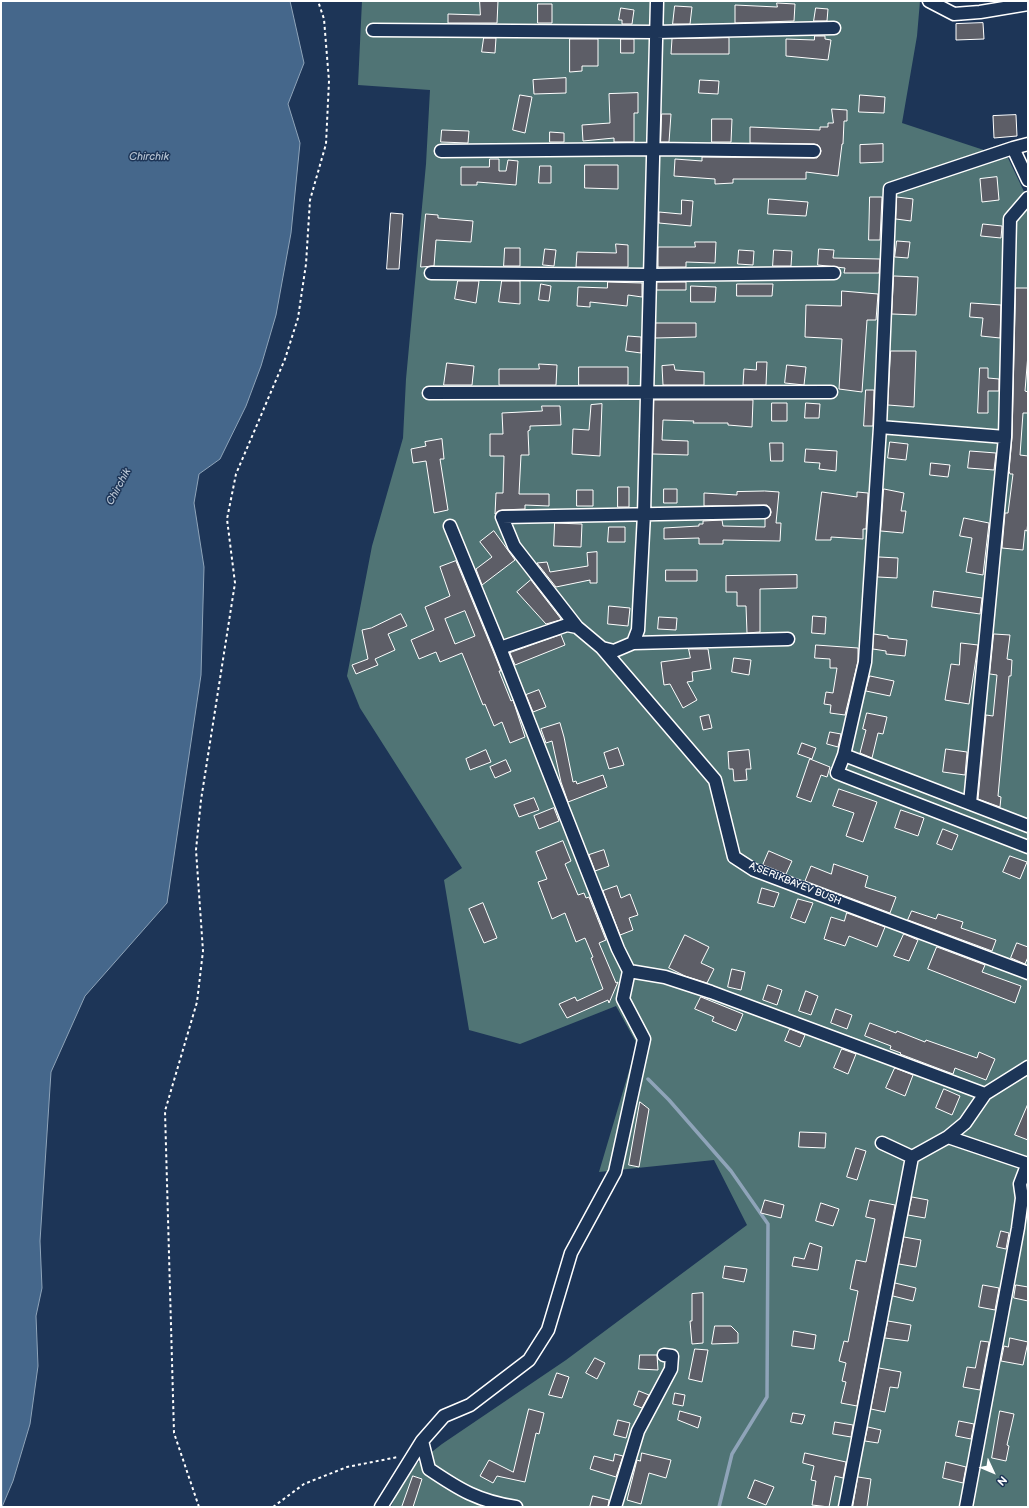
<!DOCTYPE html>
<style>
body{margin:0}
#map{position:relative;width:1029px;height:1508px;overflow:hidden;background:#1d3557;font-family:"Balsamiq Sans",sans-serif}
canvas{display:block}
.frame{position:absolute;inset:0;border:2px solid #fff;pointer-events:none}
.north{position:absolute;left:973px;top:1452px;width:40px;height:40px;-webkit-text-stroke:3px #1d3557;paint-order:stroke;rotate:134deg;font-size:11px;font-weight:700;line-height:16px;text-align:center;color:#fff}
.north::after{content:'';display:block;margin:auto;width:14px;height:18px;background:#fff;clip-path:polygon(50% 0,100% 100%,50% 72%,0 100%)}
</style>
<div id="map">
<canvas width="1029" height="1508"></canvas>
<div class="frame"></div>
<div class="north">N</div>
</div>
<script>
const ctx = document.querySelector('canvas').getContext('2d');
ctx.lineJoin = 'round';
function paint(path, color) {
  ctx.fillStyle = color;
  ctx.fill(path, 'evenodd');
}
function strokePath(path, color, width, dash) {
  ctx.strokeStyle = color;
  ctx.lineWidth = width;
  ctx.lineCap = dash ? 'butt' : 'round';
  ctx.setLineDash(dash || []);
  ctx.stroke(path);
}
function label(font, color, halo, rows, align = 'center') {
  ctx.font = font + ' "Balsamiq Sans",sans-serif';
  ctx.lineWidth = 3;
  ctx.setLineDash([]);
  ctx.textBaseline = 'middle';
  ctx.strokeStyle = halo;
  ctx.fillStyle = color;
  for (const [text, x, y, turn = 0] of rows) {
    ctx.save();
    ctx.translate(x, y);
    ctx.rotate((+turn || 0) * Math.PI / 180);
    ctx.textAlign = isNaN(turn) ? turn : align;
    if (halo) ctx.strokeText(text, 0, 0);
    ctx.fillText(text, 0, 0);
    ctx.restore();
  }
}
paint(new Path2D(`
 M362 1H920L917 36 902 123 1008 158 1028 200V1507H391L406 1472 442 1444 566 1360 747 1225 714 1160 599 1172 637 1044 616 1006 520 1044 469 1030 444 880 462 868 360 708 347 676 372 546 403 438 406 379 426 164 430 90 358 85Z`), '#507475');
const water = new Path2D(`
 M1 1H290L304 63 288 104 300 143 291 233 276 315 261 366 246 406 220 459 199 474 194 503 204 567 201 675 167 903 85 996 51 1072 40 1241 42 1288 36 1316 38 1366 30 1424 13 1481 2 1507Z`);
paint(water, '#45678b');
strokePath(water, '#8fa4b9', 1);
strokePath(new Path2D(`
 M648 1079 669 1100 731 1171 768 1224 767 1397 732 1454 719 1507`), '#8fa4b9', 3.5);
const building = new Path2D(`
 M480 1H498L497 23H448V14L480 15Z
 M777 3 795 4 794 21 735 23V5L777 7Z
 M538 4H552V23H538Z
 M675 6 692 7 690 24H673Z
 M621 8 634 10 632 24H622V20H619Z
 M816 8 828 9 827 21H814Z
 M983 23 984 39 956 40V24Z
 M815 36H825V39L831 40 828 60 786 56V39L814 40Z
 M484 38H496L495 53 482 52Z
 M729 38V54H671L672 39Z
 M570 39H598V66H582V71L570 72Z
 M621 39H634V53H621Z
 M566 78V93L534 94 533 80Z
 M700 80 719 81 718 94 699 93Z
 M638 93V113H634V142H614V138L583 141 582 125 610 123 609 94Z
 M520 95 532 97 525 133 513 130Z
 M860 95 885 97 884 113 859 112Z
 M832 109 847 110V121H844L843 144H842L838 176 806 172V179H733V183L715 184V179L674 176 675 159 702 161V157L817 158 821 151 818 145 814 144 750 143V127L820 130V127H828V123H833Z
 M662 114H671L669 142H661Z
 M1016 115 1017 136 994 138 993 116Z
 M712 119H732L731 142H712Z
 M442 130 469 131 468 143 441 142Z
 M550 132 564 133V142H550Z
 M883 144V162L860 163V145Z
 M490 159H499V171H506L508 160 518 161 516 185 477 182V185H461V167H489Z
 M585 165H618V189L585 188Z
 M540 166H551V183H539Z
 M997 177 999 200 982 202 980 179Z
 M870 197H882L880 240H869Z
 M897 197 913 199 911 221 896 219Z
 M769 199 808 202 806 216 768 214Z
 M682 200 693 201 691 226 659 223V212L681 214Z
 M391 213 403 214 399 269H387Z
 M426 214 438 215V218L473 221 471 242 436 240 434 266 421 267Z
 M983 224 1002 226 1001 238 981 236Z
 M897 241 910 242 908 258 895 257Z
 M695 242H716L715 263 686 262V267H658V247H695Z
 M616 244 628 245V267H576L577 252 616 253Z
 M505 248H520V266H504Z
 M545 249 556 250 554 266 543 265Z
 M819 249 834 250 833 258 880 259 879 273H844L845 268 818 265Z
 M739 250 754 251 753 265 738 264Z
 M774 250 792 251 791 266H773Z
 M894 276 918 277 916 315 892 314Z
 M458 281H479L476 303 455 299Z
 M502 281H520V304L499 302Z
 M608 282 642 283V297L628 295 627 306 590 302V307L577 306 578 287 607 288Z
 M657 282H686V290H657Z
 M541 284 551 286 549 301 539 300Z
 M737 284H773L772 296H737Z
 M691 286 716 287 715 302H691Z
 M1016 288H1028V354L1025 391 1028 392V413H1023L1020 455 1028 456V520L1027 531 1025 530 1023 550 1002 548 1005 513H1008L1013 474H1010L1009 471 1012 437Z
 M842 291 878 294 876 320H867L862 392 839 389 842 339 805 337 806 305 841 306Z
 M971 303 1001 305 1000 338 981 336 983 318 970 317Z
 M656 323H696V337L656 338Z
 M628 336 641 337V353L626 351Z
 M891 351H916L914 407 888 405Z
 M757 362H767L766 385H743L744 369 756 370Z
 M447 363 474 366 472 385H444Z
 M539 364 557 365 556 385H499V369H539Z
 M674 365 675 370 704 372V385H663L662 366Z
 M787 365 806 367 804 385 785 383Z
 M579 367H628V385H579Z
 M980 368H988V378L999 379V391H988V413H978Z
 M866 390H874L873 426H864Z
 M654 400H753L752 427 728 425V423H693L694 421 663 420 662 440 688 441V455L653 454Z
 M772 403H787V421H772Z
 M806 403 820 404 819 418H805Z
 M602 404 600 456 572 454 573 429 589 430 591 405Z
 M542 406H560L561 425 530 426V430L528 431 529 455H521L519 494H549V506L525 505V509L502 510 495 514 496 493H503L504 456H490V434H503L502 413 542 411Z
 M442 439 444 459H440L448 510 434 513 426 461 413 463 411 449 426 446 425 442Z
 M890 442 908 444 906 460 888 458Z
 M770 443H783V461H771Z
 M806 449 837 451 836 471 819 469 820 463 805 462Z
 M970 451 996 453 994 470 968 468Z
 M931 463 950 465 948 477 930 475Z
 M618 487H629V507H618Z
 M664 489H677V503H664Z
 M884 489 904 493 901 511H906L903 533 881 531Z
 M577 490H593V506H577Z
 M765 491 779 492 776 523H781L780 541 723 540V544H699V538L664 539V528L699 526V524H703V521L722 520 723 526 765 527V519L770 516 771 512 767 505 704 506V493L737 495V492Z
 M822 492 857 497V492L868 493 866 529H863V539L831 537V540H816Z
 M964 518 989 523 983 575 966 572 972 538 960 536Z
 M555 523 582 524 581 547 554 546Z
 M609 527H625V542H608Z
 M494 531 515 560 482 585 476 569 492 557 480 542Z
 M597 552V583H590V580L556 587 537 563 547 562 550 572 588 566 587 553Z
 M879 557 898 558 897 578 878 577Z
 M456 561 493 651 501 671H499L511 701 513 700 525 737 510 743 502 722 494 726 485 704 483 705 462 653 440 662 436 652 419 659 411 640 434 630 425 607 450 596 440 567ZM465 611 475 636 455 644 445 619Z
 M666 570H697V581H666Z
 M797 575V588L760 589V632L747 633 746 606H737V592H726V576Z
 M531 580 561 619 560 620 546 624 517 592Z
 M934 591 982 598 980 614 932 607Z
 M609 606 630 608 628 626 608 624Z
 M401 614 407 626 388 634 395 650 375 659 378 665 356 674 352 665 368 659 362 630 371 628Z
 M813 616 826 617 825 634 812 633Z
 M659 617 677 618 676 630 658 629Z
 M874 634 888 636V638L907 640 905 656 886 654V651L873 649Z
 M994 634 1010 635 1007 659 1012 660 1011 676H1009L998 796 1001 797 1000 807 978 799 986 715 993 716 997 675 990 674Z
 M561 635 565 645 515 665 510 653Z
 M961 643 978 645 969 704 945 700 951 664 959 665Z
 M816 645 858 648V661L845 715 830 713 831 705 824 704 826 692 833 693 837 668H830V659L815 658Z
 M689 649H708L711 669 692 672 693 681 687 682 697 700 683 708 670 684 664 685 661 662 690 658Z
 M734 658 751 660 749 675 732 672Z
 M870 676 894 681 890 696 866 691Z
 M539 690 546 707 533 712 526 695Z
 M867 713 887 717 883 734 878 733 872 758 860 753 866 730 863 729Z
 M709 715 712 728 703 730 700 717Z
 M560 723 564 737 573 782 576 781 577 784 603 775 607 787 568 802 561 782 552 741 546 743 541 729Z
 M830 732 841 734 838 747 827 744Z
 M802 743 816 748 812 759 798 754Z
 M618 748 624 765 609 769 604 753Z
 M946 749 967 752 965 775 943 772Z
 M486 750 491 762 470 770 466 759Z
 M749 750 751 769H746L747 780 734 781 733 769H729L728 752Z
 M810 759 830 767 827 777 821 775 811 802 797 797Z
 M506 760 511 771 495 778 490 767Z
 M839 789 877 802 863 842 846 836 854 813 833 806Z
 M534 798 539 810 519 817 514 805Z
 M554 808 559 821 539 829 534 816Z
 M901 810 924 818 918 836 895 828Z
 M943 829 958 835 952 850 937 844Z
 M563 841 571 861 565 864 578 895 584 893 586 898 589 897 606 940 599 943 616 983 618 982 609 1003 608 1000 567 1018 559 1004 575 997 577 1001 603 989 591 958 593 957 585 938 576 942 565 913 552 919 538 882 547 879 536 852Z
 M604 850 609 866 595 871 589 855Z
 M769 851 792 861 786 874 763 865Z
 M1010 856 1027 862 1020 879 1003 872Z
 M834 864 868 876 865 887 896 897 890 913 805 881 811 866 831 874Z
 M617 886 621 898 630 894 638 915 629 918 633 930 620 935 603 891Z
 M762 888 779 893 774 907 758 903Z
 M798 899 813 903 805 923 791 918Z
 M483 903 497 938 484 943 469 909Z
 M912 911 936 919 938 914 963 922 961 928 996 940 992 951 908 920Z
 M847 913 885 927 877 947 849 936 845 946 824 939 831 917 844 921Z
 M904 934 918 940 909 961 894 956Z
 M685 935 709 947 701 963 714 969 707 983 685 976 669 968Z
 M1017 943 1028 947V957L1025 964 1011 958Z
 M937 947 985 965 982 972 1021 986 1015 1003 928 969Z
 M732 969 745 972 741 990 728 987Z
 M768 985 782 990 777 1005 763 1000Z
 M806 991 818 996 811 1015 799 1011Z
 M701 997 743 1014 736 1031 712 1021 714 1017 695 1009Z
 M836 1009 852 1015 847 1029 831 1023Z
 M870 1023 896 1033 897 1031 925 1042 926 1040 977 1058 979 1052 995 1059 986 1080 955 1068 953 1074 900 1054 901 1053 890 1049 891 1046 865 1036Z
 M790 1029 805 1035 800 1047 785 1041Z
 M842 1049 856 1054 848 1074 834 1068Z
 M895 1068 913 1075 905 1096 886 1088Z
 M944 1089 960 1096 952 1115 936 1108Z
 M640 1102 649 1109 639 1167 629 1165Z
 M1028 1104V1140L1015 1135Z
 M800 1132 826 1133 825 1148 799 1147Z
 M856 1148 866 1151 857 1180 847 1177Z
 M912 1197 928 1200 925 1218 908 1215Z
 M765 1200 784 1205 781 1218 761 1213Z
 M870 1200 895 1205 857 1406 841 1403 846 1382 842 1381 846 1363 839 1361 844 1341 848 1342 858 1291 850 1289 856 1260 866 1262 875 1219 866 1217Z
 M821 1203 839 1209 833 1226 816 1221Z
 M1001 1231 1009 1233 1006 1249 997 1247Z
 M904 1237 921 1240 916 1267 899 1264Z
 M810 1243 822 1247 818 1270 792 1266 794 1257 804 1259Z
 M725 1266 747 1269 744 1282 723 1278Z
 M895 1283 916 1288 913 1301 893 1296Z
 M983 1285 999 1288 995 1310 979 1307Z
 M1016 1285 1028 1287V1301L1014 1298Z
 M703 1293V1343L692 1344 690 1321H692V1294Z
 M888 1321 911 1325 908 1341 885 1338Z
 M715 1326H731L738 1333V1343L712 1344Z
 M794 1331 816 1335 814 1349 792 1346Z
 M1010 1338 1028 1342 1023 1365 1001 1361 1004 1346 1008 1347Z
 M981 1341 989 1342 980 1390 963 1387 967 1367 975 1368Z
 M695 1349 708 1350 702 1382 689 1379Z
 M640 1355H657L658 1370 639 1369Z
 M595 1358 605 1363 597 1379 586 1373Z
 M879 1368 901 1372 898 1388 890 1387 885 1412 871 1409Z
 M557 1373 569 1377 562 1398 549 1395Z
 M639 1391 649 1395 642 1408 634 1405Z
 M675 1393 685 1395 683 1406 673 1404Z
 M529 1409 544 1413 539 1434 536 1433 525 1482 497 1476 493 1483 480 1476 489 1460 513 1472Z
 M680 1411 701 1417 698 1428 678 1420Z
 M1000 1411 1014 1414 1007 1445 1009 1446 1006 1461 992 1458Z
 M793 1413 805 1415 802 1424 791 1422Z
 M618 1420 630 1423 626 1438 614 1435Z
 M959 1421 974 1424 971 1439 956 1436Z
 M835 1422 853 1425 851 1437 833 1434Z
 M868 1427 881 1430 878 1443 865 1441Z
 M642 1453 671 1460 666 1478 649 1473 641 1504 627 1500 637 1460 640 1461Z
 M805 1453 846 1462 843 1478 835 1476 829 1507 812 1505 816 1481 811 1480 814 1466 803 1463Z
 M615 1454 623 1456 616 1477 590 1469 594 1456 613 1461Z
 M946 1462 966 1467 963 1483 943 1478Z
 M413 1476 422 1479 413 1507H402Z
 M858 1477 871 1479 867 1507H853Z
 M755 1480 774 1487 766 1505 748 1498Z
 M593 1496 609 1500 608 1507H590Z`);
paint(building, '#5d5e67');
strokePath(building, '#fff', 1);
const street = new Path2D(`
 M929 1 954 14 980 12 1028 4
 M373 30 656 32 834 28
 M1028 144 1013 148 890 189 880 427 865 662 844 755 837 773 1028 847
 M1013 148 1028 180
 M441 151 654 149 814 151
 M431 273 651 275 834 273
 M429 393 831 392
 M880 427 1005 437
 M450 526 500 648 618 949 629 971 623 999 644 1039 615 1172 571 1253 548 1330 529 1360 470 1405 444 1416 422 1441 429 1469C460 1490 478 1501 516 1507
 M577 627 514 546 502 517 764 512
 M633 643 788 639
 M500 648 567 625 577 627 602 648 614 651 633 643 638 630 644 514 657 1
 M602 648 715 780 734 857 754 870 1028 973
 M844 755 1028 826
 M970 803 1005 437 1010 219 1028 198
 M629 971 665 977 711 992 985 1094
 M948 1137 965 1123 985 1094 1028 1067
 M882 1143 912 1157 948 1137 1028 1164
 M381 1507 422 1441
 M615 1507 638 1431 671 1369 672 1356 664 1355
 M845 1507 912 1157
 M966 1507 1018 1228 1022 1198 1020 1184 1028 1163`);
strokePath(street, '#fff', 15);
strokePath(new Path2D(`
 M199 1507 174 1433 165 1111 197 1002 203 951 196 850 201 800 235 583 227 519 236 474 285 359 298 318 306 264 310 200 326 144 329 81 324 19 318 1
 M273 1507 304 1484 347 1467 398 1457`), '#fff', 2, [3, 3]);
strokePath(street, '#1d3557', 12);
label('10px', '#fff', '#1d3557', [
 ["A,SERIKBAYEV BUSH",795,884,22]
]);
label('italic 11px', '#b5c2d1', '#1d3557', [
 ["Chirchik",149,157],
 ["Chirchik",119,487,-62]
]);
</script>
